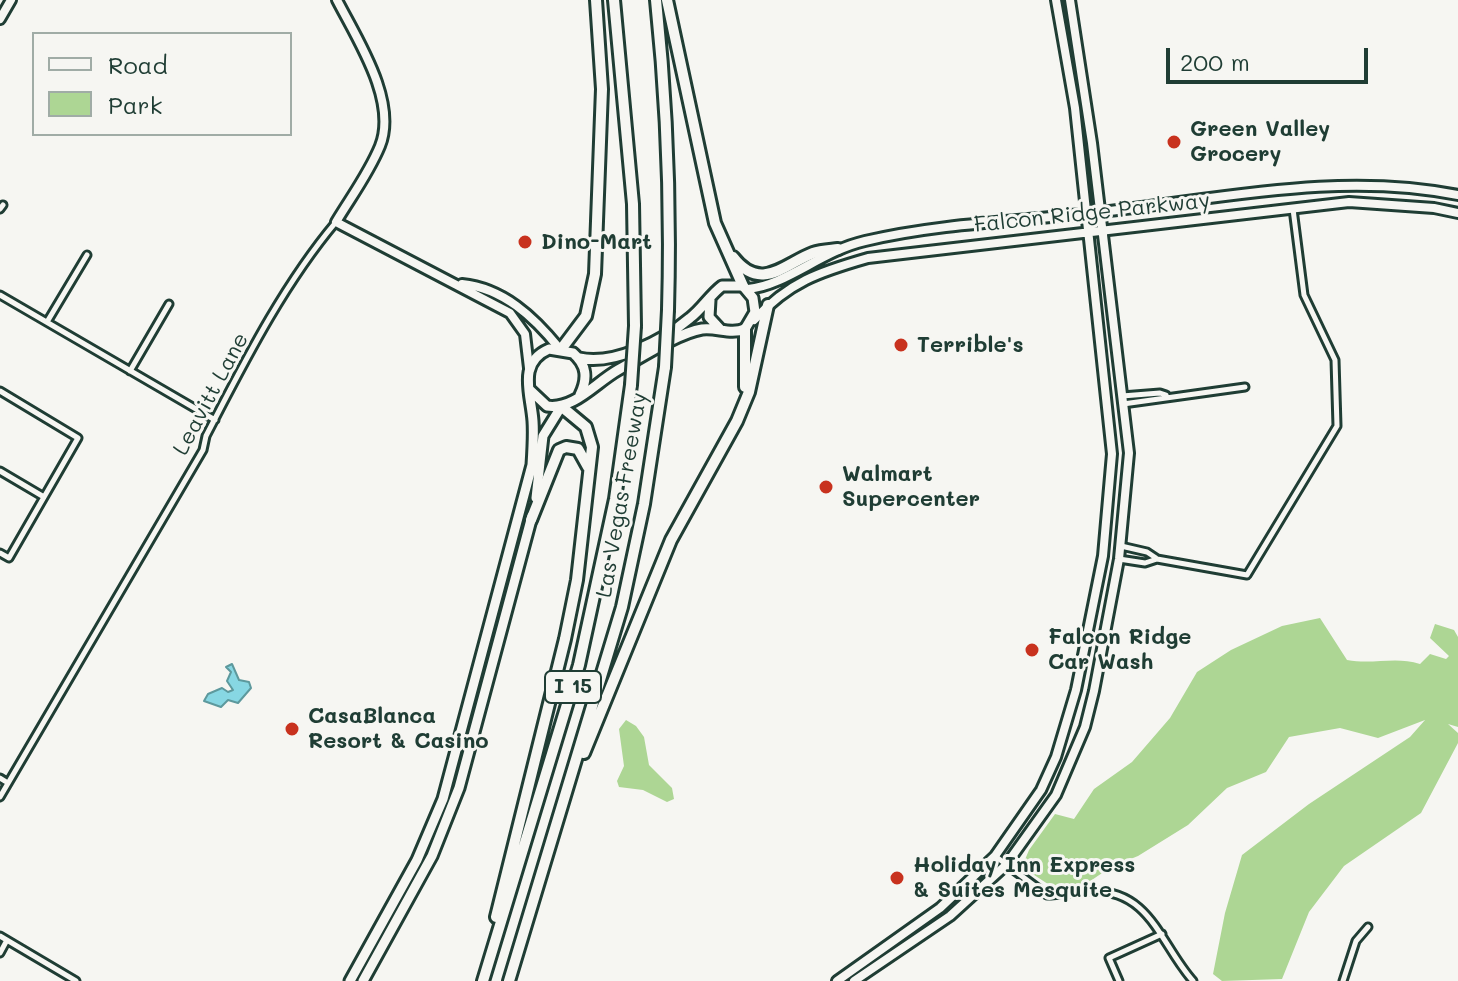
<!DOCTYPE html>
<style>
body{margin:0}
#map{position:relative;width:1458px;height:981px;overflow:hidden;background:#f6f6f2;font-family:Mali,sans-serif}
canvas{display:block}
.legend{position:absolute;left:32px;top:32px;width:260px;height:104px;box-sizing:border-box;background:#f6f6f2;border:2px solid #a0aca6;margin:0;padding:10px 14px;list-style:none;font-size:24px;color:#1f3d34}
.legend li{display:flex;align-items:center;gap:16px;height:40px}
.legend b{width:40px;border:2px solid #a0aca6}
.scale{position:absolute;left:1166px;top:48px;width:202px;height:36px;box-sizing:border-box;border:4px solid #1f3d34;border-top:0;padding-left:10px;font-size:24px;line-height:28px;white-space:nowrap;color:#1f3d34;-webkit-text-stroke:6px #f6f6f2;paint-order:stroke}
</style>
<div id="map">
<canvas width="1458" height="981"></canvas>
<ul class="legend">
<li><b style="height:10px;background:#f6f6f2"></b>Road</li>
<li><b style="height:22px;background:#add694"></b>Park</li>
</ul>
<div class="scale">200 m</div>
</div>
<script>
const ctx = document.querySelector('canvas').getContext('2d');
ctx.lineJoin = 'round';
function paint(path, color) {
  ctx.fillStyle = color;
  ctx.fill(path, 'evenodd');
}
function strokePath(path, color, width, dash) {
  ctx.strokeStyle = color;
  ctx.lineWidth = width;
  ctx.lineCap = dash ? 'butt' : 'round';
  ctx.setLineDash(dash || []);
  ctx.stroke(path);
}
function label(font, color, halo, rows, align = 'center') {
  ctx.font = font + ' Mali,sans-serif';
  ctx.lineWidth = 6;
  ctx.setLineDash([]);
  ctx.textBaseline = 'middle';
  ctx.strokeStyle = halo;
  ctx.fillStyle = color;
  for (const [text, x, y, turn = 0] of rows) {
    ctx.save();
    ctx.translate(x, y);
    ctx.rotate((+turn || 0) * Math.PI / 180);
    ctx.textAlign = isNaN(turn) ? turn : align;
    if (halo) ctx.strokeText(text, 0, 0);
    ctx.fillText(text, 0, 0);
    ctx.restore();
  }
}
paint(new Path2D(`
 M1320 618 1347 660C1373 665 1395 656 1420 664L1430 654 1446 659 1449 656 1430 638 1435 624 1454 630 1458 637V727L1448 724 1458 733V743L1421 813 1344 866 1309 912 1282 979 1222 981 1213 974 1225 913 1242 855 1309 804 1410 737 1425 720 1378 738 1340 728 1289 737 1266 772 1227 788 1188 825 1138 856 1111 867 1080 888 1057 890 1022 867 1029 850 1055 814 1074 819 1094 789 1132 762 1170 718 1197 672 1231 650 1282 626Z
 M626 720 636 726 644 737 649 765 672 788 674 799 667 802 643 790 619 787 617 781 624 766 619 729Z`), '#add694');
const water = new Path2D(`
 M232 664 239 680 249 682 251 688 238 703 228 700 221 707 204 701 208 694 222 688 228 692 233 690 227 681 231 672 226 667Z`);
paint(water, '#87d7e3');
strokePath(water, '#5d999d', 2);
const street = new Path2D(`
 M0 209 3 205
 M0 295 215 420
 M47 322 87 255
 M130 371 169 304
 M0 391 78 438 9 558 0 553
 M1122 396 1160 393 1166 395
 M1123 404 1245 387
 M0 471 44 497
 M1121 546 1147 552 1156 558
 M1119 559 1145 563 1157 559 1247 575 1337 426 1335 360 1304 295 1293 209
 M0 778 8 783
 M0 797 203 450 206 436C244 363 283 285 336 222
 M995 856 1047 895C1062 895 1076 891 1091 891 1151 890 1160 944 1193 981
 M0 936 76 981
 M0 953 7 940
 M1119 981 1109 958 1162 934
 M1343 981 1356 941 1368 927`);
const secondary = new Path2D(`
 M337 0C357 39 398 101 380 146 369 173 351 197 336 222L510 313 525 334 529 368
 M0 19 11 0
 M462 284C503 288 534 317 559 348
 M748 289C787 285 821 251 865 241 941 223 1023 221 1101 212 1219 199 1340 171 1458 195
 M754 320C789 282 819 272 868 258L1349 202 1434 208 1458 213
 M837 981 940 908 995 856 1041 790 1056 757 1076 690 1103 556 1112 454 1075 108 1056 0
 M854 981 950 916 1006 865 1056 795 1085 727 1094 691 1119 559 1129 453 1092 143 1070 0`);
const primary = new Path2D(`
 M710 300 709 317 721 330
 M530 390 547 406C574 410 595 383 618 370 640 358 678 333 702 329 717 327 730 335 745 329L755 312 753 298 743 286H722C710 295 702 309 690 318 663 341 613 366 579 358
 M536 498 543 436 561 407
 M350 981 417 860 443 799 532 465C533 450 534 435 533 421 531 393 517 363 549 349L573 353C587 365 588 378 580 395
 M363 981 432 856 459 788 532 516`);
const highway = new Path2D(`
 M614 0 633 204 635 326
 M656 0C667 104 671 206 668 310
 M667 0 715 223 743 286
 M733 257C761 293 784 264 813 253 821 250 830 250 838 249
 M745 329V387
 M562 348 586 316 595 274 602 89 596 0
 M531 520 559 450 566 447 578 449 588 467
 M584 753 671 540 737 421 749 392 768 305
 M496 917 565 639 577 580 592 447 586 427 562 407
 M483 981 579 665 615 499 631 385
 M509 981 622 607 644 504 665 367`);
strokePath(street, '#1f3d34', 11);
strokePath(secondary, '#1f3d34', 14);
strokePath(primary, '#1f3d34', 15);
strokePath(highway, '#1f3d34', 16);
strokePath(street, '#f6f6f2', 5);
strokePath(secondary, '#f6f6f2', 8);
strokePath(primary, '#f6f6f2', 9);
strokePath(highway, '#f6f6f2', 10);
const highwayBridge = new Path2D(`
 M665 367 668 310
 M631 385 635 326`);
strokePath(highwayBridge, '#1f3d34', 16, []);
strokePath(highwayBridge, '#f6f6f2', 10);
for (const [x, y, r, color] of [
 [1174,142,8,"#c8321e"],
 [525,242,8,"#c8321e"],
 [901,345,8,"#c8321e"],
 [826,487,8,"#c8321e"],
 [1032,650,8,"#c8321e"],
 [292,729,8,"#c8321e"],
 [897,878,8,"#c8321e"]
]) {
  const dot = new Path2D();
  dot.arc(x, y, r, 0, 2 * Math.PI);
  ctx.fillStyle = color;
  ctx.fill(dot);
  strokePath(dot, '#f6f6f2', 3);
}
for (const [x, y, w] of [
 [573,687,56]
]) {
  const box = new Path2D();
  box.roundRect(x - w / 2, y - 16, w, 32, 6);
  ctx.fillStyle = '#f6f6f2';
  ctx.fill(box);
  strokePath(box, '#1f3d34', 2);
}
label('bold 20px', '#1f3d34', null, [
 ["I 15",573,687]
]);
label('bold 22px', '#1f3d34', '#f6f6f2', [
 ["Green Valley",1190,129],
 ["Grocery",1190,154],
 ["Dino-Mart",541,242],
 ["Terrible's",917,345],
 ["Walmart",842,474],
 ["Supercenter",842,499],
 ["Falcon Ridge",1048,637],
 ["Car Wash",1048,662],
 ["CasaBlanca",308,716],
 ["Resort & Casino",308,741],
 ["Holiday Inn Express",913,865],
 ["& Suites Mesquite",913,890]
], 'left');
label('22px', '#1f3d34', '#f6f6f2', [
 ["Falcon Ridge Parkway",1092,213,-6],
 ["Leavitt Lane",211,394,-62],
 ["Las Vegas Freeway",622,495,-80]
]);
</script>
